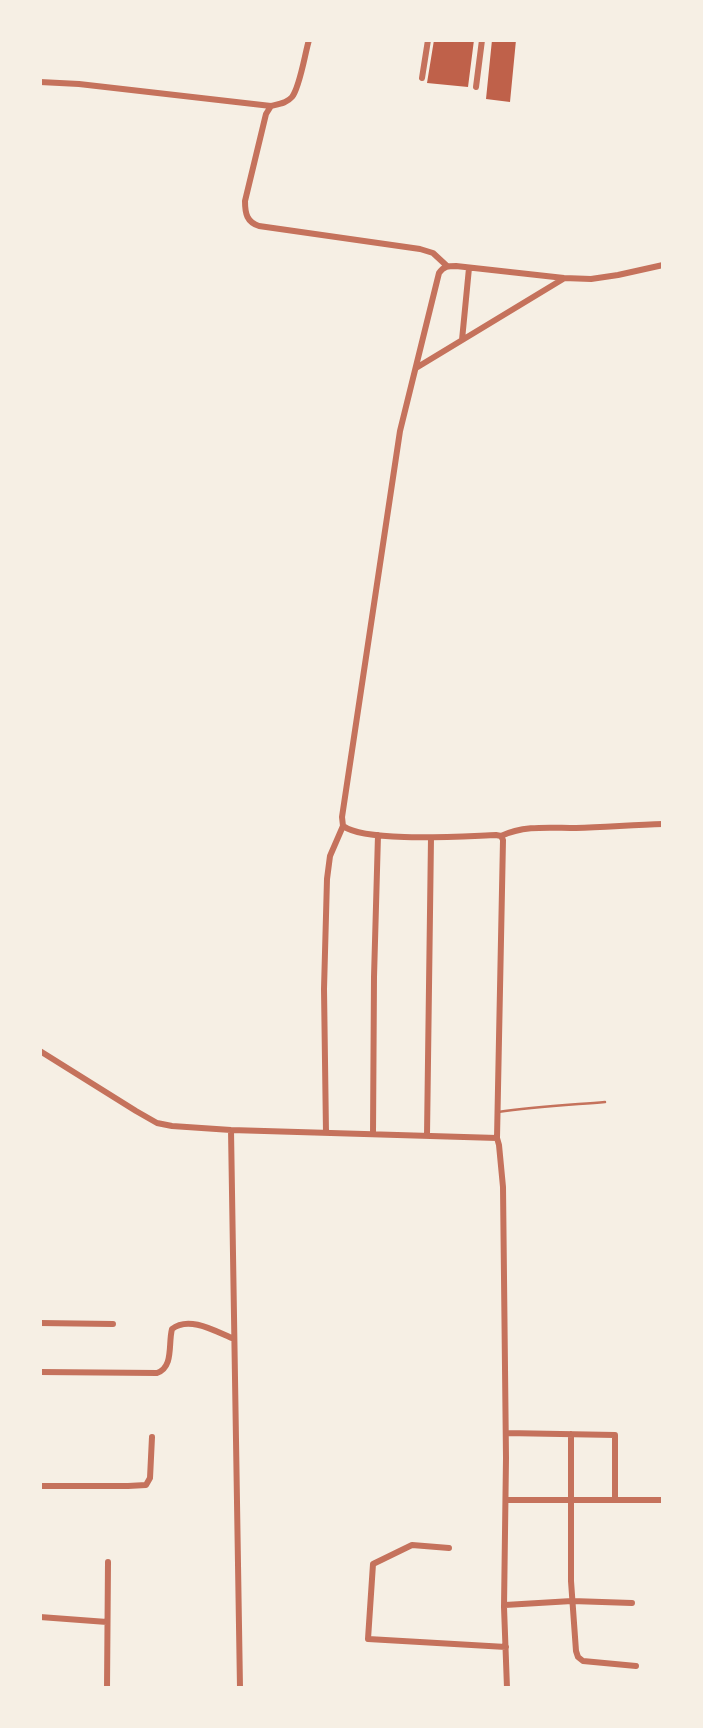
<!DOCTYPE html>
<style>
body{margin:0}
#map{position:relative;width:703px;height:1728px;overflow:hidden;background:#f6efe4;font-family:Literata,serif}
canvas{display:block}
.frame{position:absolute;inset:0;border:42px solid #f6efe4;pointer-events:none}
</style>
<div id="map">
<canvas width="703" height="1728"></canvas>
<div class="frame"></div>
</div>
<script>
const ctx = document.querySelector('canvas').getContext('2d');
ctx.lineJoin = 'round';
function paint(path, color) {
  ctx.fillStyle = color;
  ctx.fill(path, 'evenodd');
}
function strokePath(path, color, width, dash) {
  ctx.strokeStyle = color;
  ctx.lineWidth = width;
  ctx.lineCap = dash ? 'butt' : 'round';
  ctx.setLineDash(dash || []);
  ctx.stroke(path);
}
paint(new Path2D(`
 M434 40H474L468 87 427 83Z
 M492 40H516L510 102 486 99Z`), '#bf614a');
strokePath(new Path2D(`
 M498 1112C533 1107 569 1105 605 1102`), '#c5725c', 2.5);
strokePath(new Path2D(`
 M309 40C305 53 300 87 292 97 287 103 279 104 271 106L266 114 245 201C245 214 247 222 259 226L420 249 433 253 447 266
 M422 78 428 40
 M40 82 79 84 271 106
 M476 87 482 40
 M462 340 469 268
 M416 368 563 279
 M501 836C525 825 549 828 576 828 605 827 634 825 663 824
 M40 1051 136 1111 157 1123 172 1126 231 1130 497 1138 499 1145 503 1187 506 1458 504 1607 507 1688
 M231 1130 240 1688
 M326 1133 324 989 327 879 330 856 343 826
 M373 1134 374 977 378 835
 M427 1135 431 838
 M497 1138 503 840 501 836 496 835C464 836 367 843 343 826L342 817 400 431 439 273C444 266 448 266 456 266L564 278 591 279 618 275 663 265
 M40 1323 113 1324
 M40 1372 157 1373C174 1367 168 1344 172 1329 189 1315 217 1332 234 1339
 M506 1433 615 1435V1500
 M571 1434V1581L576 1651 578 1657 583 1661 636 1666
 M40 1486H128L146 1485 150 1478 152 1437
 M506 1500H663
 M449 1548 412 1545 373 1564 368 1639 506 1647
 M505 1605 572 1601 632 1603
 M40 1617 107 1622
 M107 1688 108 1562`), '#c5725c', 6);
</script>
